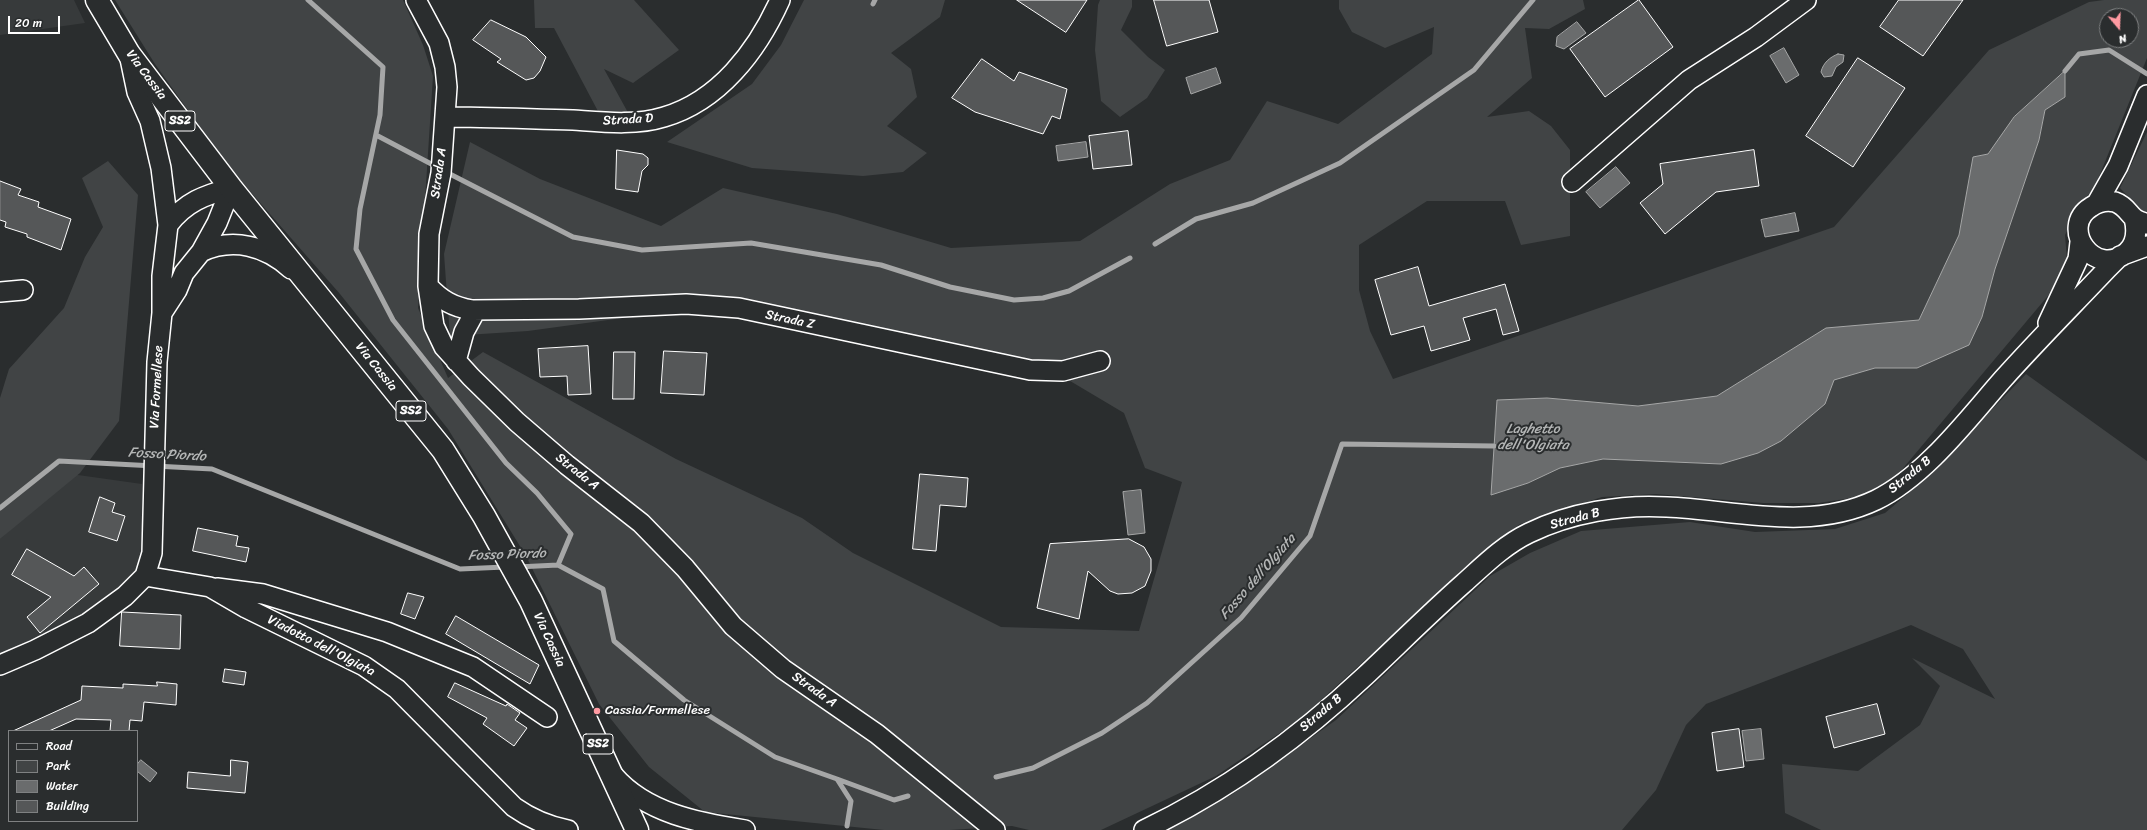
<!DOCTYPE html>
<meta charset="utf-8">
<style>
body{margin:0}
#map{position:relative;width:2147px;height:830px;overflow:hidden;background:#2a2d2e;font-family:Sriracha,sans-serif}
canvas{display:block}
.legend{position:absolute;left:8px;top:730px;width:130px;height:92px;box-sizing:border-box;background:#2a2d2e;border:1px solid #7f8182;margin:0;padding:5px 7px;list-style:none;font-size:12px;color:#fff}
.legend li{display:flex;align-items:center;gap:8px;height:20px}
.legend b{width:20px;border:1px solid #7f8182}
.north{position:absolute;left:2099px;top:8px;width:40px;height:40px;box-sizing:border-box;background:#2a2d2e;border:1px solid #7f8182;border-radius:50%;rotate:161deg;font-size:11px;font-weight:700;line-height:16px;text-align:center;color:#fff}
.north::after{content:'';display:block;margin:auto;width:14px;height:18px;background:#ff9aa2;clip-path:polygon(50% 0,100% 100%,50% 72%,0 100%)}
.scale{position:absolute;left:8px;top:16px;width:52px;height:18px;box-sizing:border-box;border:2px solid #fff;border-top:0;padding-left:5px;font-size:12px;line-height:14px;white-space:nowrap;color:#fff;-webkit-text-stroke:3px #2a2d2e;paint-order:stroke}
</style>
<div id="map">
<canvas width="2147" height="830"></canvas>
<ul class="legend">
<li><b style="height:5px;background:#2a2d2e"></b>Road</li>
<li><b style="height:11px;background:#414445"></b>Park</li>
<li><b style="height:11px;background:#6a6c6d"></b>Water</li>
<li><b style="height:11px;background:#555758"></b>Building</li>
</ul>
<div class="north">N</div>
<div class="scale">20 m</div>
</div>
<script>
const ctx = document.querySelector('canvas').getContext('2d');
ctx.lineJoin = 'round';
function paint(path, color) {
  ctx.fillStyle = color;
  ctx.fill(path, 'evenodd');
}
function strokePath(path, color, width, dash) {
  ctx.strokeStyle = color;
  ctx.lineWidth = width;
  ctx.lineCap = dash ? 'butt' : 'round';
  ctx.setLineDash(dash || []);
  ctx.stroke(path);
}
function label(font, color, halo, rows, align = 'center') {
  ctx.font = font + ' Sriracha,sans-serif';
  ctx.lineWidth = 4;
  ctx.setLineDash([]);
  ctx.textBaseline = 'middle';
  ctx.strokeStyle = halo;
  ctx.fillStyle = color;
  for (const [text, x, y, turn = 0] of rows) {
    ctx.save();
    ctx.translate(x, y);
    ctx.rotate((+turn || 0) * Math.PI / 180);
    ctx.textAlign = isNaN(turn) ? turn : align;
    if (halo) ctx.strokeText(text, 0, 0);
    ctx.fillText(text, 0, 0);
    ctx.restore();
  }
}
paint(new Path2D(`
 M0 0H74L85 23 0 35Z
 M71 474 142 484 143 552 136 572 118 589 79 618 25 644 0 653V539Z`), '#373a3b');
paint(new Path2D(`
 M115 0H403L423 45 433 76 418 308 448 378 483 352 676 459 802 518 853 553 1001 627 1139 631 1182 482 1145 468 1124 413 1055 372 717 305 528 331 450 336 444 254 470 142 540 179 661 226 723 188 837 214 951 248 1080 241 1170 184 1230 160 1267 101 1338 124 1432 54 1434 27 1385 48 1352 32 1339 9V0H1583L1585 9 1549 29 1525 28 1532 78 1487 117 1529 111 1551 126 1570 150V236L1521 245 1505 201H1427L1359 245V290L1370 331 1393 379 1834 227 1989 50 2089 2 2104 0H2147V58L2094 189 2073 211 2070 225 2065 235 2068 272 1894 479 1858 497 1819 503H1763L1656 494 1602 497 1520 524 1486 550 1299 720 1216 776 1101 830H1029L1012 826 950 830H884L705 812 649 767 599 704 526 556 448 429 340 294 227 165 155 64ZM2107 16H2131V40H2107ZM2065 71V97L2045 110 2039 140 1995 269 1982 317 1917 368H1875L1833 380 1825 404 1721 464 1603 459 1560 468 1528 483 1491 495 1497 400 1547 398 1638 406 1717 396 1826 328 1919 320 1959 235 1973 157 1988 154 2014 117Z
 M534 0H634L679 50 633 83 604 69 631 118 600 115 554 28H535Z
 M804 0H945L940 17 891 53 911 69 917 97 887 126 927 153 903 172 863 176 752 168 667 142 752 84 781 45Z
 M1100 0H1132V7L1121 30 1148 57 1165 70 1147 98 1120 117 1101 101 1095 50 1098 5Z
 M2147 132V217L2120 188Z
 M108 161 138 195 119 421 80 473 0 539V398L9 369 64 308 85 257 103 227 82 178Z
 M2026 374 2147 461V830H1821L1785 813 1782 764 1858 771 1920 725 1940 686 1912 658 1995 699 1963 649 1911 625 1706 704 1686 725 1656 790 1622 830H1161L1231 795 1336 720 1490 576 1530 553 1581 531 1690 522 1755 532 1835 529 1885 513 1925 479Z`), '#414445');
const water = new Path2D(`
 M1577 22 1586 33 1564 49 1556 46 1557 37Z
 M1784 48 1799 75 1786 83 1770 56Z
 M1838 54 1844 55 1843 62 1836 67 1832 76 1824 77 1821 72C1823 63 1830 57 1838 54Z
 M1216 68 1221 83 1191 94 1186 78Z
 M2065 71V97L2045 110 2039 140 1995 269 1982 317 1969 345 1917 368H1875L1834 380 1825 404 1781 441 1758 453 1721 464 1603 459 1560 468 1528 483 1491 495 1497 400 1547 398 1638 406 1717 396 1826 328 1919 320 1959 235 1973 157 1988 154 2014 117Z
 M1086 142 1088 157 1058 161 1056 146Z
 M1616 167 1630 183 1600 208 1586 192Z
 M1795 213 1799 231 1765 237 1761 220Z
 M1141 490 1145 533 1128 535 1123 492Z
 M1761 729 1764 759 1746 761 1742 731Z
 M141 760 157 773 150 782 137 771V765Z`);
paint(water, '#6a6c6d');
strokePath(water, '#a6a7a7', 1);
strokePath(new Path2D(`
 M308 0 383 67 380 115 360 209 356 249 393 320 506 463 537 493 571 534 558 565
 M873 4 875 0
 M2065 71 2079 54 2109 50 2147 74
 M376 135 437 167
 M444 171 573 237 642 250 751 243 881 265 950 287 1014 300 1043 298 1069 291 1130 258
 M1155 244 1196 219 1253 203 1340 163 1474 70 1533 0
 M0 508 59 461 212 469 460 569 505 567
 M517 567 558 565 603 589 614 641 684 700 775 757 837 779 851 801 847 826
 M996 777 1033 768 1102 733 1147 703 1241 618 1310 536 1342 444 1494 446
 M837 779 894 800 908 796`), '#a6a7a7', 5);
const building = new Path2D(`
 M1017 0H1087L1066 32Z
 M1154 0H1209L1218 32 1167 46Z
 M1639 0 1673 47 1605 97 1570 49Z
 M1899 0H1963L1923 56 1880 27Z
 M491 20 526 37 546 57 540 71 534 78 526 80 497 62 501 59 473 40Z
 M1858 58 1905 88 1853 167 1806 136Z
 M982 59 1014 81 1019 72 1067 89 1060 119 1052 116 1043 134 975 112 952 98Z
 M1128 131 1132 165 1093 169 1089 136Z
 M617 150 643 154 648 158V165L642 171 638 192 616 189Z
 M1754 150 1759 186 1716 192 1665 234 1640 203 1663 184 1660 164Z
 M0 181 21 189 18 195 39 202 38 207 71 219 61 250 27 237V234L5 227 6 222 0 220Z
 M1418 267 1429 306 1505 284 1519 331 1503 335 1496 309 1463 318 1470 340 1431 351 1424 326 1391 335 1375 280Z
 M588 346 591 394 568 395 567 376 540 377 538 349Z
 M664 351 707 353 704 395 661 393Z
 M614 352H635L634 399H613Z
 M920 474 968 478 966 507 940 505 936 551 913 549Z
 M100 497 115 503 112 512 125 516 117 541 89 532Z
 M198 528 238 536 236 546 249 548 246 562 193 551Z
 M1129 539 1144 547 1151 559V571L1145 586 1132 593 1118 594 1110 591 1088 571 1079 619 1037 608 1050 544Z
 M27 549 74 576 84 567 99 584 40 633 27 617 51 597 12 575Z
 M408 593 424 597 415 619 401 614Z
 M122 612 181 615 180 649 120 646Z
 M456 616 539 665 530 684 446 634Z
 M225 669 246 672 244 685 223 682Z
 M157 682 177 684 176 705 144 702 142 721 130 720 129 731H110L111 720 76 719 49 731H13L81 700 82 686 123 688V684L157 686Z
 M455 683 506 706 507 704 520 713 515 720 527 728 514 746 483 724 487 718 448 697Z
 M1877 704 1885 734 1834 748 1826 717Z
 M1739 729 1744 767 1717 771 1712 733Z
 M231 760 248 762 245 793 187 788 188 772 230 776Z`);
paint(building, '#555758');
strokePath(building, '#fff', 1);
const minor = new Path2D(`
 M416 0 439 43 445 67 447 87 441 173 429 234 428 286 434 326 444 347 471 377 517 422 567 465 641 523 685 568 733 626 783 669 877 734 995 830
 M445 117C488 117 530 119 573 120 602 122 635 126 664 117 719 101 757 51 780 0
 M1572 182 1689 80 1756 37 1806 0
 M2097 203 2118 166 2147 95
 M2134 218C2137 230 2137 243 2127 252 2095 280 2058 227 2091 207 2098 202 2106 200 2115 202 2124 205 2127 211 2133 217 2137 221 2143 222 2147 224
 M168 225C185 202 205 195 231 188
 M201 252C233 237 266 246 291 269
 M428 286C441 300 453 307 472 310L579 309 686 304 739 308 1030 370 1063 371 1100 361
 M0 292 23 290
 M162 313 177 290 184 273 201 252 217 223 231 188
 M2048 323 2078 259 2080 242
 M456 361 464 332 476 310
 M145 576 210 587 246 608 364 666 397 689 514 807C531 819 547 826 568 830
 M217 588 263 594 387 632 473 667 547 717
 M0 665 35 650 88 623 125 596 145 576 152 553 157 362 162 313V276L168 225 161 168 150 121 137 92 129 54
 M614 776C646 813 699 823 745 830
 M1144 830C1226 791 1299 738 1365 676 1398 645 1430 613 1464 583 1484 565 1504 545 1529 533 1570 513 1621 504 1667 507 1736 510 1809 532 1876 500 1925 476 1967 420 2003 379 2037 341 2073 305 2108 268L2120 256 2147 246`);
const major = new Path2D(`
 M97 0 129 54 231 188 443 450 484 516 531 601 637 830`);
strokePath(minor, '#fff', 22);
strokePath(major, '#fff', 25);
strokePath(minor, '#2a2d2e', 19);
strokePath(major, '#2a2d2e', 22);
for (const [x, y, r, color] of [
 [597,711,4,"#ff9aa2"]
]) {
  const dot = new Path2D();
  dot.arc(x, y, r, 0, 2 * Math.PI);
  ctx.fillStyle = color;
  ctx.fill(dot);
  strokePath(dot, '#2a2d2e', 1.5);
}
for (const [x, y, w] of [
 [180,121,30],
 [411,411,30],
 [598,744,30]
]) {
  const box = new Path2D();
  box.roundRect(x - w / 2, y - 10, w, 20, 3);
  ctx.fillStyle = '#2a2d2e';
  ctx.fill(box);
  strokePath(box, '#fff', 1);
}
label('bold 12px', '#fff', null, [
 ["SS2",180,121],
 ["SS2",411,411],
 ["SS2",598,744]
]);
label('13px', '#fff', '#2a2d2e', [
 ["Via Cassia",146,75,53],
 ["Strada D",628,120,-3],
 ["Strada A",439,173,-82],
 ["Strada Z",790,320,12],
 ["Via Cassia",376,367,51],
 ["Via Formellese",157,387,-87],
 ["Strada A",577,472,38],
 ["Strada B",1910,475,-39],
 ["Strada B",1575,519,-15],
 ["Via Cassia",549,640,65],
 ["Viadotto dell'Olgiata",321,646,27],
 ["Strada A",814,690,35],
 ["Strada B",1321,713,-40]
]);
label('13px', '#fff', '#2a2d2e', [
 ["Cassia/Formellese",605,711]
], 'left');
label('italic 14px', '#b4b6b6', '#2a2d2e', [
 ["Laghetto",1533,429],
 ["dell'Olgiata",1533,445],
 ["Fosso Piordo",167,455,3],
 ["Fosso Piordo",507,555,-2],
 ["Fosso dell’Olgiata",1258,577,-49]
]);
</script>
